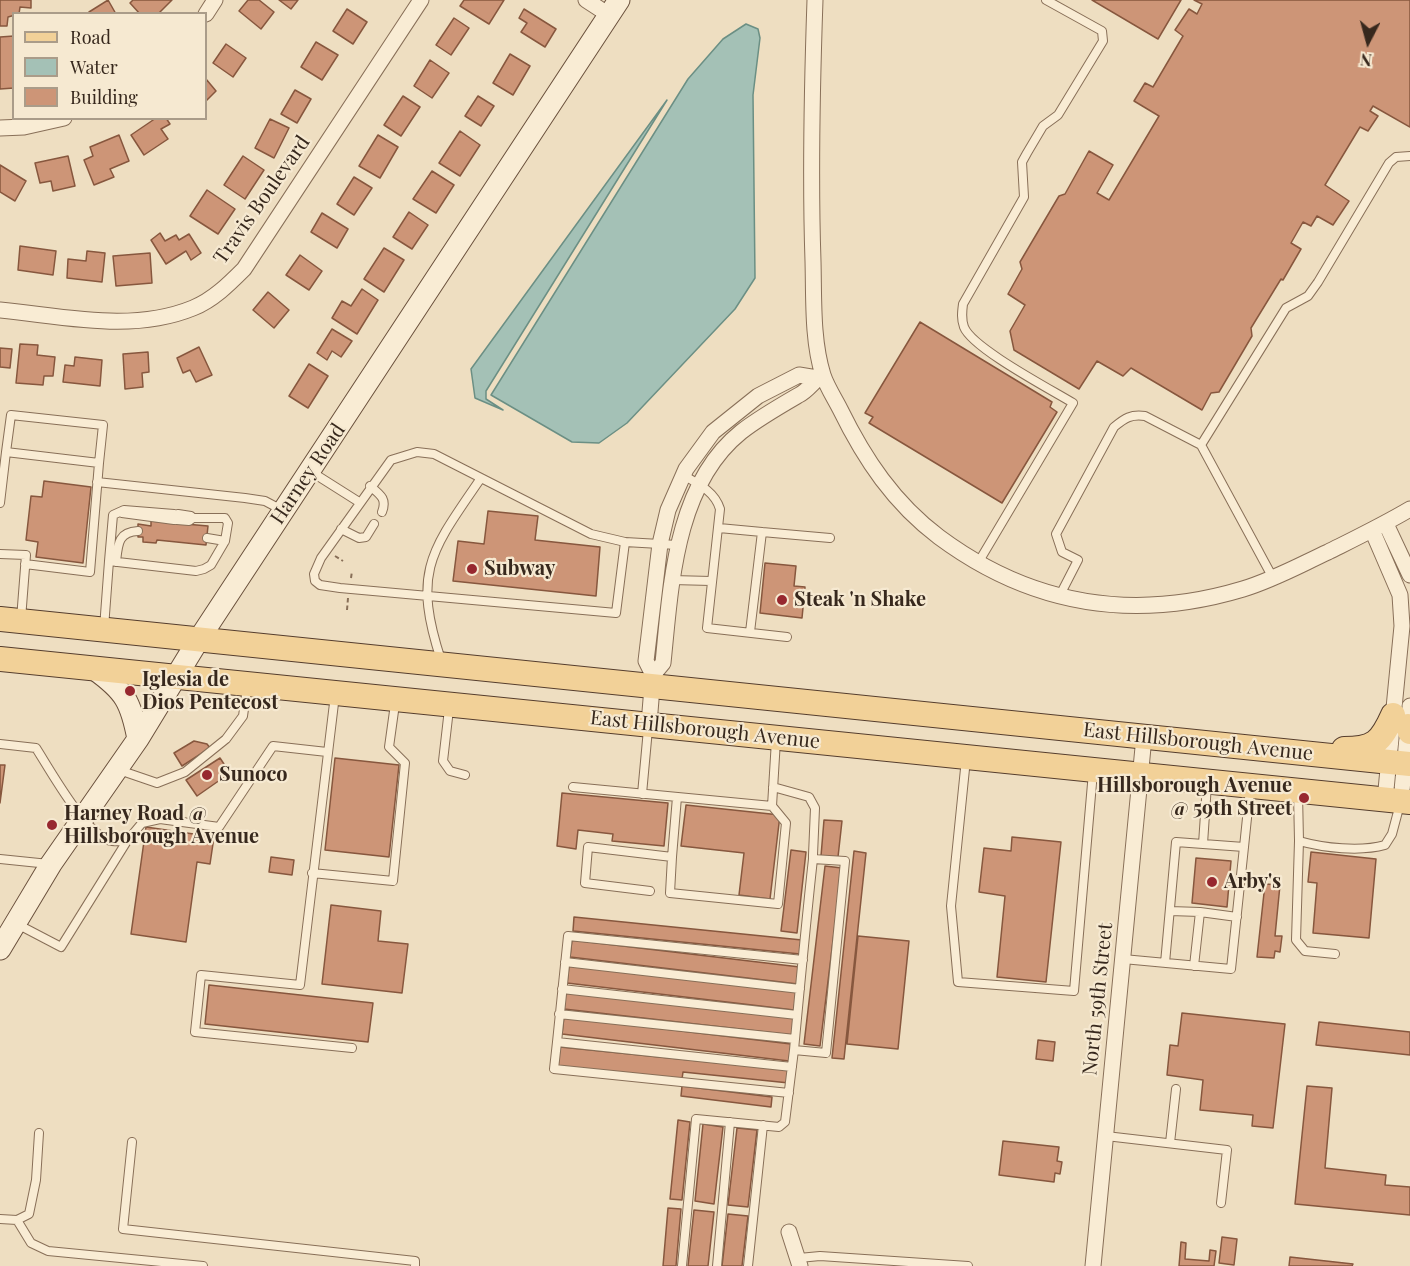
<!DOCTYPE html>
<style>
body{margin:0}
#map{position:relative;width:1410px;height:1266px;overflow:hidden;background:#eedec1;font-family:"Playfair Display",serif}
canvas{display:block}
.legend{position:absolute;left:12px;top:12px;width:195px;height:108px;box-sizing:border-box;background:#f6e9d1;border:2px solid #aa9c89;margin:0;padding:8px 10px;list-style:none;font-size:18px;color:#37281d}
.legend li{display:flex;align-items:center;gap:12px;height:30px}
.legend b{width:30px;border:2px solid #aa9c89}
.north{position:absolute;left:1338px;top:12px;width:60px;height:60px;-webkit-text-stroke:4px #f6e9d1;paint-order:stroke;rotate:186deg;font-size:16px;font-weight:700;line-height:24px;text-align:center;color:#37281d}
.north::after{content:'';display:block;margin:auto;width:21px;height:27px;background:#37281d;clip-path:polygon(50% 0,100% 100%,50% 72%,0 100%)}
</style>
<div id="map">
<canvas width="1410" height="1266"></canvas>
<ul class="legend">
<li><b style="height:8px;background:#f2d198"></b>Road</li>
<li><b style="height:16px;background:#a4c1b6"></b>Water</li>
<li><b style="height:16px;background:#cd9577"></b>Building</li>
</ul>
<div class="north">N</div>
</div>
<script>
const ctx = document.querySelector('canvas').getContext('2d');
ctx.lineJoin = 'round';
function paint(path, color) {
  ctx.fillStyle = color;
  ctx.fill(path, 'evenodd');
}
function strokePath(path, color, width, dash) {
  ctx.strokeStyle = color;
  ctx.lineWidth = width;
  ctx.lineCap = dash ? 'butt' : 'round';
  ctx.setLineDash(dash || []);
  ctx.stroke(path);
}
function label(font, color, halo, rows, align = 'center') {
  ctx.font = font + ' "Playfair Display",serif';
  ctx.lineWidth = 4.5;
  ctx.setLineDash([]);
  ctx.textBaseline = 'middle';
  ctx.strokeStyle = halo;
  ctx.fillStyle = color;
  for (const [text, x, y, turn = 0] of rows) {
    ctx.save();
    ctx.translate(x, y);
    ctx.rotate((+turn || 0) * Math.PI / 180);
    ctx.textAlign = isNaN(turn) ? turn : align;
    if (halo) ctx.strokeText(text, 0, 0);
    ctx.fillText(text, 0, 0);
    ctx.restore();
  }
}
const water = new Path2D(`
 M746 24 758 29 760 38 753 95 755 278 735 309 627 423 599 443 572 442 491 395 688 79 723 39Z
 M667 100 486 391V399L503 410 475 398 471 369Z`);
paint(water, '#a4c1b6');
strokePath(water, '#6b8f84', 1.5);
const building = new Path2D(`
 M0 0H31V8L20 7 19 14 8 17 7 26H0Z
 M108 0 116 14H90L89 12Z
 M133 0H172L158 14H140L130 3Z
 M248 0H259L274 12 261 29 239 11Z
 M279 0H298L291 9Z
 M464 0H504L489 24 460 6Z
 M1092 0H1181L1158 39Z
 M1194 0H1410V127L1373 106 1370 111 1378 116 1368 131 1360 127 1325 185 1349 201 1333 225 1317 216 1311 226 1303 222 1291 243 1301 249 1283 280 1281 279 1251 328 1252 336 1219 392 1211 393 1202 410 1131 368 1123 376 1097 361 1079 389 1014 350 1010 331 1025 305 1008 294 1022 269 1020 262 1059 196 1065 194 1089 151 1113 165 1097 193 1109 200 1159 116 1134 101 1145 83 1153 87 1183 36 1175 30 1189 9 1197 14 1202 4Z
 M347 9 367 22 353 44 333 31Z
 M524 9 556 29 545 47 521 32 527 23 519 18Z
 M454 18 469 28 451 55 436 45Z
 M14 36V88L0 89V37Z
 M316 42 338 55 322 80 301 67Z
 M226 44 246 58 233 77 213 63Z
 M510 54 530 66 513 95 493 83Z
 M430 60 449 73 432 98 414 86Z
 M206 79 216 91 206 101Z
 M295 90 311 99 297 123 281 114Z
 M403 96 420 107 401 136 384 125Z
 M478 96 494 106 481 126 465 116Z
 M156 118H166L170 124 161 129 168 139 144 155 131 135Z
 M270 119 289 128 274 158 255 148Z
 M460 131 480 145 460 176 439 163Z
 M119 135 129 161 110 169 114 177 94 185 84 160 93 156 90 147Z
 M378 135 398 147 380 178 359 166Z
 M68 156 75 186 53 191 51 181 40 183 35 163Z
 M243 156 264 170 245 199 224 185Z
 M0 165 26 181 15 201 0 192Z
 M432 171 454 185 436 213 413 199Z
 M354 177 372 188 354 215 337 204Z
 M207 190 235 209 218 234 190 216Z
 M409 212 428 225 412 249 393 237Z
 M322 213 348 229 337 248 311 232Z
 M160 233 165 241 176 235 179 240 189 234 201 253 191 260 186 251 166 264 151 240Z
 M20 246 56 251 53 275 18 270Z
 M384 248 404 260 384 292 364 279Z
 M87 251 105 253 102 282 67 278 68 259 86 261Z
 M150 253 152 283 116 286 113 256Z
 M300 255 322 271 309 290 286 275Z
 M362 289 378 300 357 334 332 318 342 301 351 306Z
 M268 292 289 310 274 328 253 310Z
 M920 322 1052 402 1050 407 1057 412 1002 503 869 423 873 417 865 413Z
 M332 329 352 341 341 357 332 351 327 360 317 353Z
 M20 344 38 345 37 355 55 357 53 376H44L43 385 16 383Z
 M199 347 212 375 196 382 190 370 183 373 177 358Z
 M0 348 12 349 10 368 0 367Z
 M148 352 149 372 142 373 143 387 125 389 123 354Z
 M75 357 102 360 100 386 63 382 65 365 74 366Z
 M309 364 328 376 308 408 289 396Z
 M44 481 91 487 83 563 36 557 38 542 26 540 31 496 42 497Z
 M488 511 538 516 535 540 600 547 596 596 453 581 458 541 484 544Z
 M151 521 208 526 206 545 157 540 156 543 143 542V537H138V524L151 526Z
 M765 563 796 566 794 586 805 587 802 618 760 613Z
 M194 741 207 744 210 748 182 766 174 753Z
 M220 758 230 773 197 796 186 780Z
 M335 758 399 765 389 857 325 850Z
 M0 765H5L0 803Z
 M562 793 668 803 664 846 612 841 613 834 578 830 576 849 557 846Z
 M686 805 780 815 770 899 739 895 744 853 681 846Z
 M824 820 842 821 838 857 821 856Z
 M146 827 214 837 210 864 197 862 186 942 131 934Z
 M1012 837 1061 842 1046 982 997 977 1005 896 979 892 984 848 1011 851Z
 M791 850 806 852 797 933 781 931Z
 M854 851 866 853 844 1059 832 1058Z
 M1311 852 1376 859 1369 938 1313 933 1317 883 1308 882Z
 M271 857 294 860 292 875 269 872Z
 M1196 858 1231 861 1227 907 1192 903Z
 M825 866 842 868 820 1046 804 1044Z
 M1265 884 1280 885 1275 936H1282L1280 952 1275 951 1274 958 1257 957Z
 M331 905 381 911 378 941 408 944 402 993 322 984Z
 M574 917 802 940 800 954 573 931Z
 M858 936 909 941 898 1049 847 1044Z
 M572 940 800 967 798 984 570 957Z
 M569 966 796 992 794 1010 567 983Z
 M209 985 373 1003 368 1042 205 1024Z
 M566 991 794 1018 792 1035 564 1009Z
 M1182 1013 1285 1024 1273 1128 1252 1126 1253 1115 1200 1110 1203 1080 1167 1075 1170 1045 1178 1046Z
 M564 1017 791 1044 789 1061 562 1034Z
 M1319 1022 1410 1032V1055L1316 1045Z
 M1038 1040 1055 1042 1053 1061 1036 1059Z
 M560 1047 790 1070 789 1083 683 1072 682 1079 558 1066Z
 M682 1086 772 1097 771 1107 681 1096Z
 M1307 1086 1332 1088 1325 1168 1386 1175 1385 1185 1410 1187V1215L1295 1204Z
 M678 1120 690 1122 682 1200 670 1199Z
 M703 1124 723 1127 714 1204 695 1201Z
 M737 1128 757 1130 748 1207 728 1205Z
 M1003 1141 1059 1147 1057 1161 1062 1162 1060 1174 1055 1173 1054 1182 999 1175Z
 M668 1208 681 1209 676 1266H663Z
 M694 1210 714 1212 708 1266H688Z
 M728 1214 748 1216 742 1266H722Z
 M1222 1237 1237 1239 1234 1265 1219 1263Z
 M1181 1242 1186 1243 1185 1259 1209 1261 1210 1250 1216 1251 1214 1266H1179Z
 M1290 1257 1353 1264 1352 1266H1289Z`);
paint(building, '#cd9577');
strokePath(building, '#87573e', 1.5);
const lane = new Path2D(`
 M1201 445 1273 578
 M6 452 11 415 103 425 99 463
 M310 471 359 502
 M683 475C699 484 715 492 720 509L707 628 787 637
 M97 482 245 498 265 501 282 510
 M370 486C381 495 387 499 382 512
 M0 503 6 452 99 463 90 572 25 564
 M122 513 174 520
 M177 520 189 521 193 518
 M719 528 762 532 750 632
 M341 529 359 538 366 537 374 524
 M762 532 830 538
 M207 538 225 541
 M625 542 591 534 434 454 417 452 391 460 321 558 314 574 315 581 320 585 340 588 616 613 625 542 677 545
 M0 554 26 555 21 619
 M109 561 113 515 124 510 174 514
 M116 562C118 544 118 532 138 531
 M978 563 1073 403C1050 389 972 348 964 327 961 319 962 312 963 304L1024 197 1022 162 1027 153 1043 126 1058 115 1103 41 1102 31 1046 0
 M672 580 711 581
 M1060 595 1078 560 1062 552 1056 534 1114 427C1125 418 1131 414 1145 416L1201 445 1286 308 1308 296 1318 282 1389 163 1396 157 1410 156
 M104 628 109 561 196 571 204 569 211 565 225 541 228 523 225 518H193L191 516 178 514
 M441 660C412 571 431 551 481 478
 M335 695 300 985 201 975 195 1032 352 1048
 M449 709 443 761 450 771 465 775
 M0 744 36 748C50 770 84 831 108 840 113 842 122 841 127 841L142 823 160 819 219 827 273 746 327 752
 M966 759 951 906 958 982 1074 991 1093 772
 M119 770 157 783 185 772 226 739 243 716 247 688
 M573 787 772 806 776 740
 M773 787 809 797 815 808 813 855V859C806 922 800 986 794 1050L826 1053 845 861 813 859
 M1298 793 1299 841C1324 848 1360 852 1385 845L1392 834 1400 804
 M642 794 648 729
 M1299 841 1296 940 1305 951 1335 954
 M1203 844 1207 784
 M1244 847 1250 789
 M672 857 670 893 778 904 786 823 772 806
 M0 859 49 864
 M312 873 393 881 405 763 389 747 395 704
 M650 891 585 883 588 847 672 857 677 797
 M1170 911 1200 912 1194 966
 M1200 912 1237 917
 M17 924 61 947 127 841
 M1123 959 1231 969 1244 847 1176 842 1165 963
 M565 962 800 989
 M562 989 797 1015
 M559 1014 795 1039
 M557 1042 554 1069 789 1093
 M792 1067 557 1042 568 936 803 960
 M1106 1136 1227 1150 1221 1203
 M132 1142 123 1229 415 1261V1266
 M1170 1143 1176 1089
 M0 1219 17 1220 29 1214 36 1180 39 1133
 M17 1220 31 1243 48 1251 203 1266
 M799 1258 820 1256 968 1266
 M682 1266 696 1119 779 1127 785 1122 794 1050
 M717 1266 730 1122
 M748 1266 763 1125`);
const street = new Path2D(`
 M586 0 609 15
 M815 0C812 87 810 174 813 261 814 298 812 340 823 375 827 387 835 399 840 409 865 460 894 503 939 537 1032 606 1133 622 1243 589 1273 580 1300 565 1328 552 1356 538 1383 525 1410 509
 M206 14 215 0
 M0 128 24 127 64 118
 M0 310C63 316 132 333 193 308 213 300 229 284 244 269L421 0
 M1386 524 1410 575
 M1372 530 1400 595 1402 626 1385 800
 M653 675 663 663C671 585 675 485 741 432 759 418 780 406 799 395 809 390 814 380 823 375
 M649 724 653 675 646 661 660 544 668 510 686 469 713 432 758 396 799 375 817 378
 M1401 801 1410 706
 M789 1232 800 1266
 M1093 1266 1144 737`);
const secondary = new Path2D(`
 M94 669C125 691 131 702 138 739
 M0 949 51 864 138 739 199 639 619 0`);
const primary = new Path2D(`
 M0 619 1410 764
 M0 659 1410 802
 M1408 726 1410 732
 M1344 749C1374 749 1381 742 1393 715`);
strokePath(lane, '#886f58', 10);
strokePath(street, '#886f58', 17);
strokePath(secondary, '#6a503c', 23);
strokePath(primary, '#553d2d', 26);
strokePath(new Path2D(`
 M335 556 343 561
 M351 578 352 571
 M347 610 348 598`), '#886f58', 2, [4.5, 3]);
strokePath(lane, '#f9ecd4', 8);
strokePath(street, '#f9ecd4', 15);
strokePath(secondary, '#f9ecd4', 21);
strokePath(primary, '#f2d198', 24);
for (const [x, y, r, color] of [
 [472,569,6,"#97282f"],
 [782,600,6,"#97282f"],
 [130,691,6,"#97282f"],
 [207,775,6,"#97282f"],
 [1304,798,6,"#97282f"],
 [52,825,6,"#97282f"],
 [1212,882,6,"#97282f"]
]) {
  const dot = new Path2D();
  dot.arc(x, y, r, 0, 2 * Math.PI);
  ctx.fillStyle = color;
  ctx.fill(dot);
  strokePath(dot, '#f6e9d1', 2);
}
label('20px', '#37281d', '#f6e9d1', [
 ["Travis Boulevard",262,200,-55],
 ["Harney Road",308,474,-56],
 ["East Hillsborough Avenue",705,730,6],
 ["East Hillsborough Avenue",1198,742,6],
 ["North 59th Street",1098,999,-84]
]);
label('bold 20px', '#37281d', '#f6e9d1', [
 ["Subway",484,569],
 ["Steak 'n Shake",794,600],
 ["Iglesia de",142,680],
 ["Dios Pentecost",142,703],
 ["Sunoco",219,775],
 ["Hillsborough Avenue",1292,786,"right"],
 ["@ 59th Street",1292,809,"right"],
 ["Harney Road @",64,814],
 ["Hillsborough Avenue",64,837],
 ["Arby's",1224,882]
], 'left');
</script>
